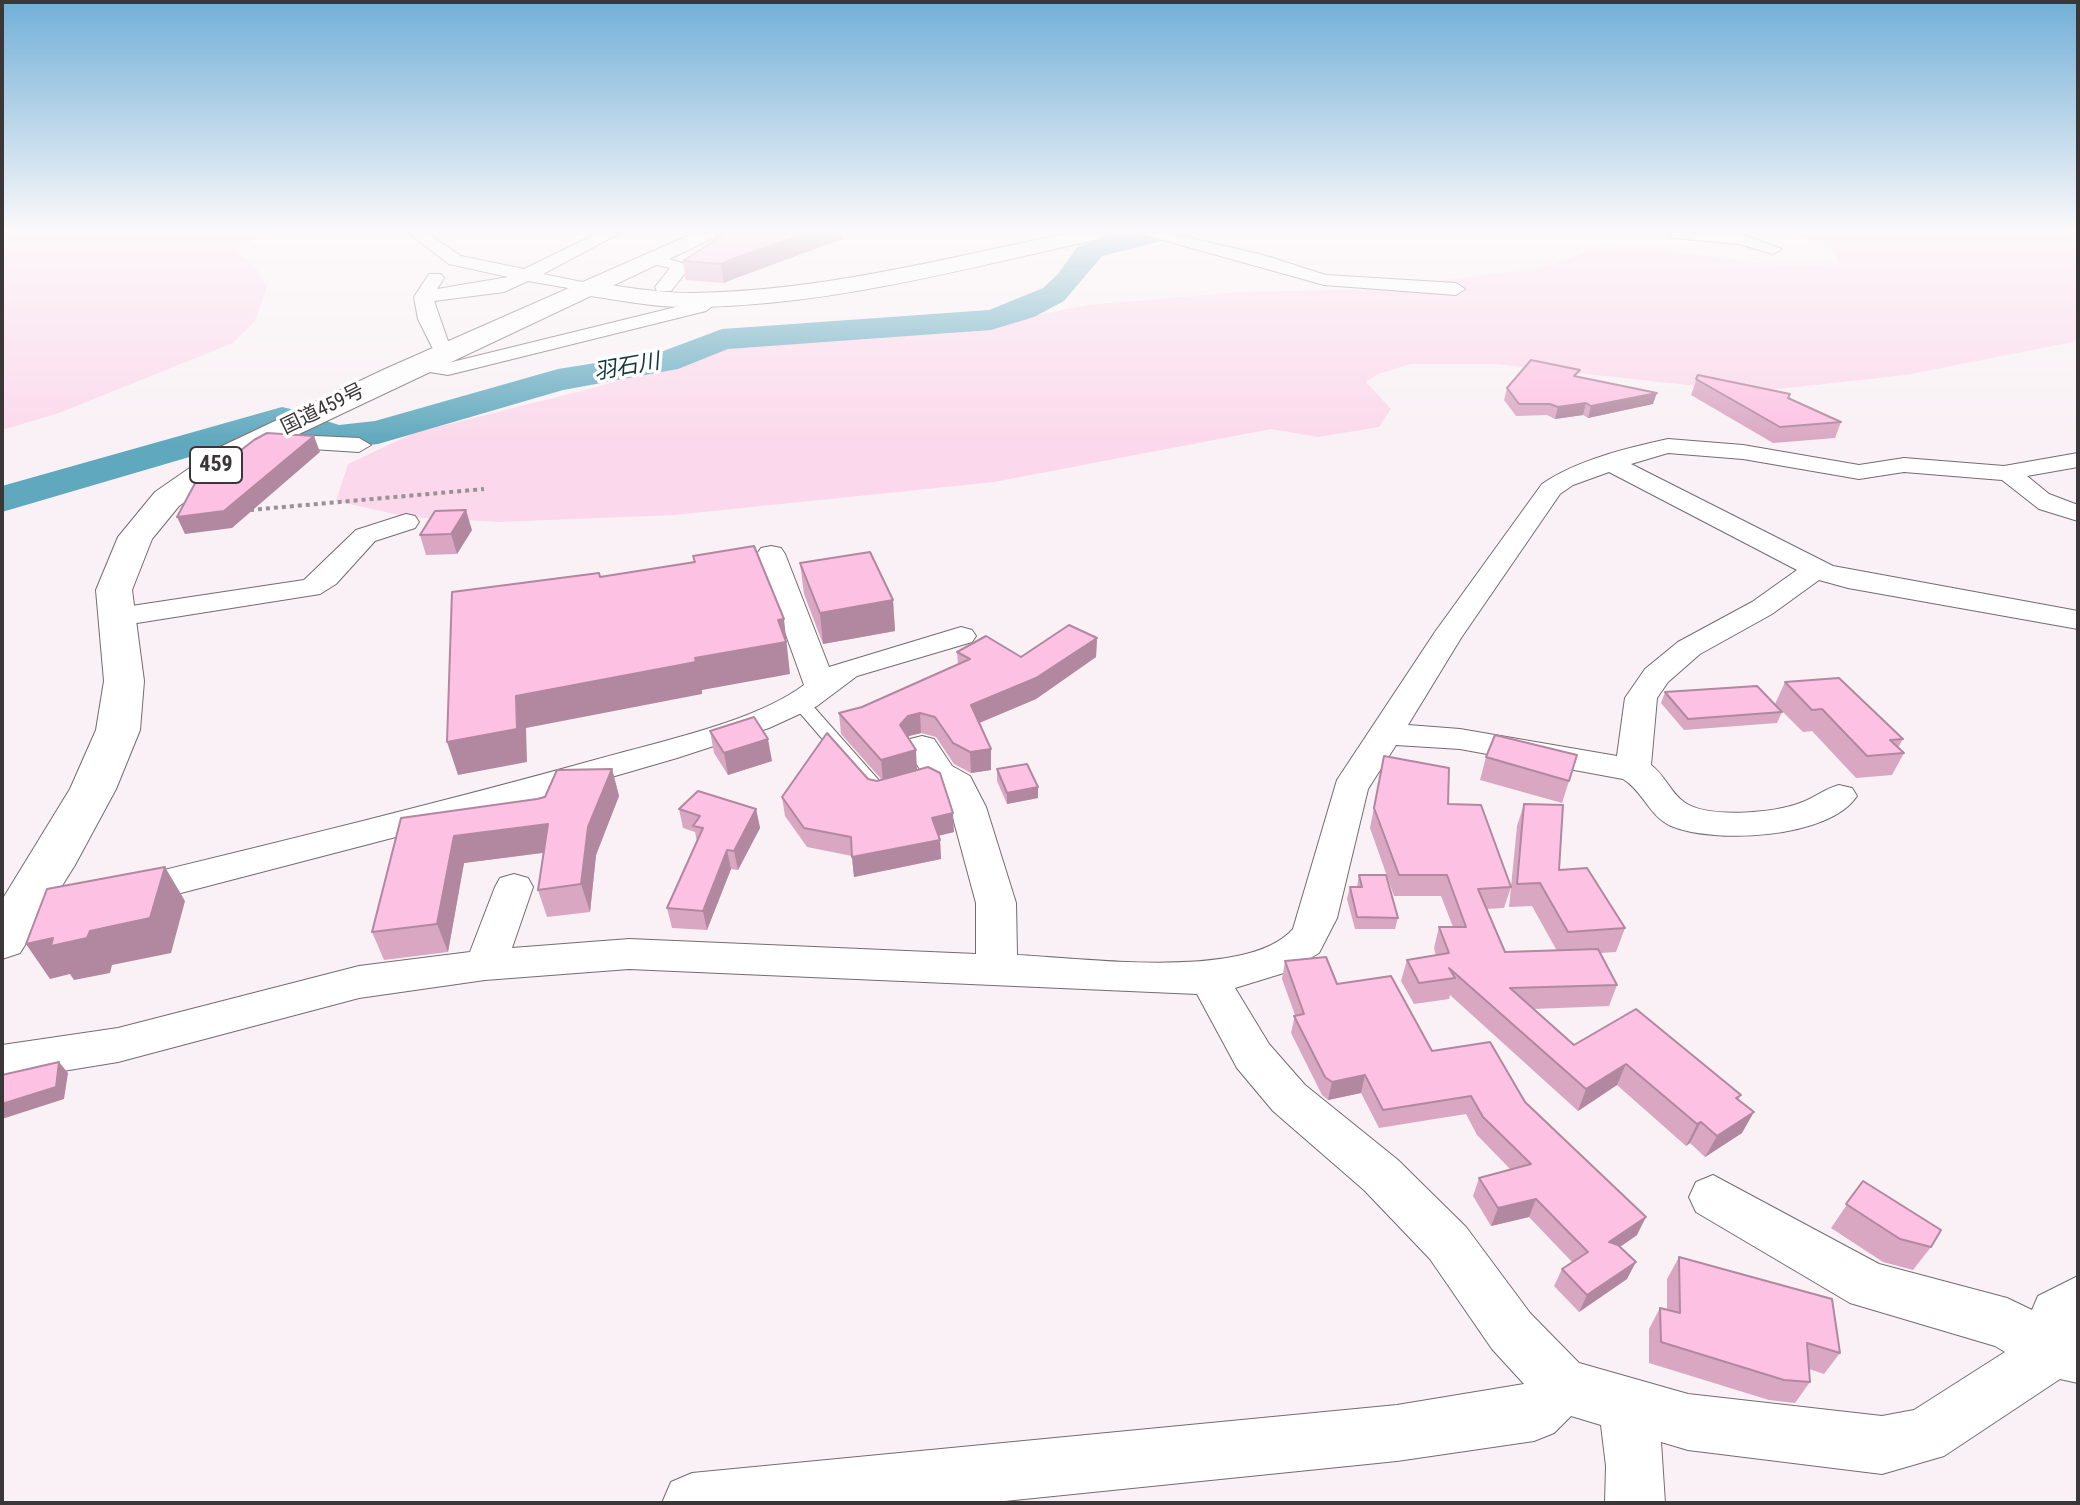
<!DOCTYPE html>
<meta charset="utf-8">
<style>
body{margin:0}
#map{position:relative;width:2080px;height:1505px;overflow:hidden;background:#f9f1f5;font-family:"Roboto Condensed",sans-serif}
canvas{display:block}
.frame{position:absolute;inset:0;border:4px solid #3b3739;pointer-events:none}
</style>
<div id="map">
<canvas width="2080" height="1505"></canvas>
<div class="frame"></div>
</div>
<script>
const ctx = document.querySelector('canvas').getContext('2d');
ctx.lineJoin = 'round';
function paint(path, color) {
  ctx.fillStyle = color;
  ctx.fill(path, 'evenodd');
}
function strokePath(path, color, width, dash) {
  ctx.strokeStyle = color;
  ctx.lineWidth = width;
  ctx.lineCap = dash ? 'butt' : 'round';
  ctx.setLineDash(dash || []);
  ctx.stroke(path);
}
function label(font, color, halo, rows, align = 'center') {
  ctx.font = font + ' "Roboto Condensed","Noto Sans JP",sans-serif';
  ctx.lineWidth = 7;
  ctx.setLineDash([]);
  ctx.textBaseline = 'middle';
  ctx.strokeStyle = halo;
  ctx.fillStyle = color;
  for (const [text, x, y, turn = 0] of rows) {
    ctx.save();
    ctx.translate(x, y);
    ctx.rotate((+turn || 0) * Math.PI / 180);
    ctx.textAlign = isNaN(turn) ? turn : align;
    if (halo) ctx.strokeText(text, 0, 0);
    ctx.fillText(text, 0, 0);
    ctx.restore();
  }
}
paint(new Path2D(`
 M2 233H269L233 248 255 267 267 287 255 321 233 343 59 413 2 430Z
 M1792 233H2078V341L1906 375 1752 392 1494 364H1411L1378 374 1366 382 1391 409 1379 427 1318 437 1271 429 994 482 674 515 499 522 408 517 336 501 348 464 414 433 593 388 736 346 859 335 944 334 1087 305 1242 292 1376 289 1540 268 1600 247 1660 250 1794 267 1839 263C1834 246 1808 239 1792 233Z`), '#fbd8eb');
paint(new Path2D(`
 M1116 233H1173L1169 239 1102 256 1064 301 1034 317 991 330 728 349 678 369 563 390 378 444 334 449 301 436 295 428 301 420 314 417 339 425 375 421 558 369 658 353 722 329 989 310 1043 288 1058 274 1077 247Z
 M282 407 295 410 301 418 295 426 2 512V486Z`), '#5fa8bd');
const lane = new Path2D(`
 M799 696 805 697 883 785 885 789 883 793H869L793 705 790 701Z`);
const street = new Path2D(`
 M408 233H427L461 256 524 269 598 233H620L543 274 597 285V293L528 281 504 292 434 301 448 341 465 349 455 355 433 349 418 319 414 297 429 274H441L444 278 437 289 508 277 449 264Z
 M1138 233H1169L1263 255 1326 275 1456 283 1465 289 1456 295 1324 285Z
 M1666 233 1741 234 1782 249 1773 254 1739 244 1674 238Z
 M654 254 691 266 671 291H657L655 287 670 268 648 263 645 259Z
 M713 293 722 299 706 311 448 375 411 369 407 365 418 359 448 363 692 303Z
 M273 434 359 438 371 445 359 452 265 446 261 441 265 436Z
 M1668 439 1743 445 1859 465 1904 458 2004 466 2078 453V467L2027 476 2049 494 2078 505V521L2039 509 2002 480 1904 472 1859 479 1743 459 1668 453 1631 464 1833 566 2078 611V629L1848 588 1819 580 1772 614 1700 654 1668 682 1657 698 1651 765C1665 775 1670 792 1684 802 1707 819 1774 813 1800 803 1814 798 1824 789 1839 785L1852 788 1857 796C1829 839 1714 844 1671 826 1649 816 1643 791 1623 779L1460 749 1396 745 1368 789 1337 918 1319 953 1287 972 1235 988 1269 1044 1305 1085 1398 1160 1466 1227 1530 1313 1579 1363 1688 1394 1882 1416 1914 1410 2005 1352 1995 1346 1850 1303 1696 1212 1689 1197 1696 1182 1713 1175 1879 1264 2007 1298 2032 1310 2038 1296 2078 1276V1383L2060 1379 1944 1456 1882 1474 1688 1450 1661 1442 1665 1503H1605L1606 1466 1601 1425 1571 1416 1554 1433 1534 1441 1397 1461 985 1503H662L671 1482 692 1473 1397 1405 1524 1384 1492 1349 1430 1259 1364 1190 1273 1111 1237 1068 1197 994 629 969 485 980 359 998 118 1062 2 1081V1045L118 1028 359 966 470 952 495 887 500 878 514 874 528 878 533 887 512 948 629 939 976 954V903L950 807 943 790 928 782 905 746 910 739 922 736 934 739 952 766 970 776 986 807 1016 903 1017 955C1083 958 1248 981 1293 929L1337 780 1435 632 1542 484C1577 460 1627 448 1668 439ZM1609 472 1797 570 1752 602 1678 642 1645 669 1625 698 1617 756 1460 729 1408 725 1461 638 1560 494 1573 485Z
 M406 514 415 516 419 522 415 528 375 541 336 584 320 594 118 626 108 623 103 617 108 611 118 608 304 580 356 530Z
 M771 546 781 548 785 554 829 667 961 627 972 630 976 636 972 642 857 676 817 706 769 728 677 758 484 814 131 906 117 902 112 892 117 882 131 878C287 840 443 802 598 759 658 742 755 722 804 685L757 554 761 548Z`);
const secondary = new Path2D(`
 M1068 233H1111L1100 239C966 268 831 306 693 307 658 308 624 301 590 296L578 289 590 282C624 287 659 293 693 293 821 291 944 259 1068 233Z`);
const highway = new Path2D(`
 M694 233H724L242 461 179 506 152 539 132 590 144 681 140 730 116 789 75 865 20 953 2 959V900L70 789 96 730 104 681 96 590 118 537 155 492 220 447 385 369Z`);
strokePath(lane, '#746c70', 2);
strokePath(street, '#746c70', 2);
strokePath(secondary, '#746c70', 2);
strokePath(highway, '#746c70', 2);
strokePath(new Path2D(`
 M250 510 484 489`), '#989295', 4, [4, 4]);
paint(lane, '#fff');
paint(street, '#fff');
paint(secondary, '#fff');
paint(highway, '#fff');
paint(new Path2D(`
 M715 233 842 239 736 278 724 283 686 280 683 261 716 240Z
 M1698 375 1788 398 1841 422 1835 438 1773 443 1691 395Z
 M1578 377 1653 404 1588 418 1583 415 1555 419 1547 415 1516 416 1504 400 1507 388Z
 M472 530 457 554 426 555 420 535Z
 M800 563 893 600 895 631 823 644 804 594Z
 M1097 638 1096 657 1036 699 979 723 991 749V770L971 773 954 764 936 737 921 733 909 736 908 738 917 770 954 832 938 836 940 840 941 859 854 877 852 856 807 847 785 816 782 797 868 779 877 781 882 780 841 734 839 713 862 707 958 665 957 652 1021 657Z
 M1785 682 1903 739 1898 748 1904 753 1892 775 1856 778 1812 731 1803 732 1775 704Z
 M1665 692 1782 712 1777 723 1684 730 1661 703Z
 M710 731 772 761 728 775 714 753Z
 M1384 756 1448 804 1511 887 1504 908 1486 909 1505 952 1557 951 1532 906 1509 907 1517 826 1524 804 1559 870 1625 928 1616 952 1600 953 1617 985 1609 1006 1533 1009 1574 1045 1741 1095 1738 1100 1742 1133 1705 1157 1690 1143 1686 1146 1617 1085 1578 1111 1450 995 1449 999 1414 1004 1401 981 1407 960 1436 956 1434 948 1439 927H1453L1441 896H1394L1370 828Z
 M1486 757 1569 781 1562 803 1480 780Z
 M612 769 619 796 596 855 590 912 547 917 538 890 543 853 464 863 448 952 384 960 372 932 537 799Z
 M997 769 1038 798 1007 804 997 781Z
 M679 809H756L760 828 738 870 731 869 707 930 672 928 667 908 697 842 695 832 683 828Z
 M1359 875 1398 918 1395 929H1355L1347 899 1350 887H1357Z
 M1285 961 1337 984 1432 1051 1525 1102 1637 1235 1620 1247 1627 1279 1579 1312 1554 1286 1562 1269 1572 1262 1529 1217 1491 1226 1473 1196 1479 1178 1511 1170 1477 1135 1466 1114 1379 1128 1361 1093 1328 1100 1322 1095 1291 1033 1295 1015 1282 979Z
 M1863 1181 1931 1247 1913 1270 1883 1262 1831 1228Z
 M1679 1257 1840 1353 1824 1374 1809 1369 1810 1382 1795 1403 1769 1400 1649 1363V1329L1660 1308 1667 1309V1279Z`), '#daa7c3');
paint(new Path2D(`
 M806 233H841L842 239 736 278 724 283 721 264 733 259Z
 M1657 393 1653 404 1588 418 1591 406Z
 M1586 403 1583 415 1555 419 1558 407Z
 M314 436 320 452 232 528 185 534 177 517Z
 M466 510 472 530 457 554 451 534Z
 M893 600 895 631 823 644 820 613Z
 M784 619 790 674 702 690V694L526 728 527 762 458 775 447 742 516 696 695 658 778 620Z
 M1097 638 1096 657 1036 699 972 726 971 705Z
 M920 713 921 733 909 736 902 746 900 725 908 716Z
 M768 739 772 761 728 775 724 753Z
 M991 749V770L971 773 970 752Z
 M916 750 917 771 883 781 881 760Z
 M612 769 619 796 596 855 590 912 581 884 588 827Z
 M1038 787V798L1007 804V793Z
 M756 809 760 828 738 870 734 851Z
 M953 813 954 832 933 837 932 818Z
 M548 824 556 851 464 863 448 952 437 924 454 836Z
 M940 840 941 859 854 877 852 857Z
 M727 850 731 869 707 930 703 911Z
 M165 867 185 901 171 953 112 965 110 973 74 980 70 974 50 979 26 944 90 931Z
 M59 1062 68 1073 64 1099 2 1119V1104Z
 M1626 1064 1617 1085 1578 1111 1586 1089Z
 M1365 1075 1361 1093 1328 1100 1332 1082Z
 M1754 1112 1742 1133 1705 1157 1717 1136Z
 M1701 1122 1690 1143 1686 1146 1697 1124Z
 M1536 1199 1529 1217 1491 1226 1498 1208Z
 M1646 1217 1637 1235 1601 1260 1609 1242Z
 M1636 1262 1627 1279 1579 1312 1587 1295Z`), '#b1889f');
const building = new Path2D(`
 M715 233H806L733 259 721 264 683 261 723 235Z
 M1531 360 1580 370 1574 376 1657 393 1591 406 1586 403 1558 407 1550 404H1519L1507 388Z
 M1698 375 1790 394 1788 398 1841 422 1780 427 1696 379Z
 M267 433 314 436 224 511 177 517 200 474 213 472 254 440Z
 M466 510 451 534 420 535 435 511Z
 M754 546 784 619 778 620 786 642 695 658 696 662 516 696 517 729 447 742 452 592 599 573 600 577 695 562 693 556Z
 M870 552 893 600 820 613 800 563Z
 M1069 625 1097 638 1036 678 971 705 991 749 970 752 953 743 935 717 920 713 908 716 900 725 916 750 881 760 839 713 862 707 970 659 957 652 986 636 1021 657Z
 M1839 678 1903 739 1890 740 1904 753 1867 756 1822 709 1812 710 1785 682Z
 M1757 686 1782 712 1688 719 1665 692Z
 M754 717 768 739 724 753 710 731Z
 M827 733 868 779 877 781 928 767 940 773 953 813 932 818 940 840 852 857 851 837 804 828 782 797Z
 M1495 735 1577 755 1569 781 1486 757Z
 M1384 756 1449 768 1448 804 1481 805 1511 887 1478 889 1505 952 1598 949 1617 985 1510 988 1574 1045 1636 1009 1741 1095 1736 1098 1754 1112 1717 1136 1701 1122 1697 1124 1626 1064 1586 1089 1449 968 1455 978 1419 983 1407 960 1449 953 1439 927H1466L1447 875H1399L1374 808Z
 M1027 764 1038 787 1007 793 997 769Z
 M612 769 588 827 581 884 538 890 548 824 454 836 437 924 372 932 401 818 537 799 545 797 557 770Z
 M698 791 756 809 734 851 727 850 703 911 667 908 703 828 693 826 700 816 679 809Z
 M1524 804 1563 805 1559 870 1587 868 1625 928 1568 932 1540 883 1517 884Z
 M165 867 150 918 90 931 87 938 51 946 53 938 26 944 47 889Z
 M1359 875H1386L1398 918 1357 917 1350 887H1362Z
 M1326 957 1337 984 1391 976 1432 1051 1490 1042 1525 1102 1646 1217 1609 1242 1618 1245 1636 1262 1587 1295 1562 1269 1588 1252 1536 1199 1498 1208 1479 1178 1531 1164 1483 1117 1471 1096 1383 1110 1365 1075 1332 1082 1325 1077 1294 1016 1304 1014 1285 961Z
 M59 1062 56 1087 2 1104V1075Z
 M1863 1181 1941 1230 1931 1247 1900 1239 1846 1204Z
 M1679 1257 1832 1299 1840 1353 1807 1343 1810 1382 1784 1380 1661 1342 1660 1308 1680 1313Z`);
paint(building, '#fdc2e3');
strokePath(building, '#b1889f', 2);
const sky = ctx.createLinearGradient(0, 0, 0, 444);
sky.addColorStop(0, '#71afd7');
sky.addColorStop(0.52, '#fcf9fa');
sky.addColorStop(1, '#fcf9fa00');
ctx.fillStyle = sky;
ctx.fillRect(0, 0, 2080, 444);
label('20px', '#3b3739', '#fff', [
 ["国道459号",323,410,-26]
]);
label('italic 22px', '#12363f', '#fff', [
 ["羽石川",627,368,-10]
]);
for (const [x, y, w] of [
 [216,465,52]
]) {
  const box = new Path2D();
  box.roundRect(x - w / 2, y - 18, w, 36, 6);
  ctx.fillStyle = '#fff';
  ctx.fill(box);
  strokePath(box, '#3b3739', 2);
}
label('bold 22px', '#3b3739', null, [
 ["459",216,465]
]);
</script>
